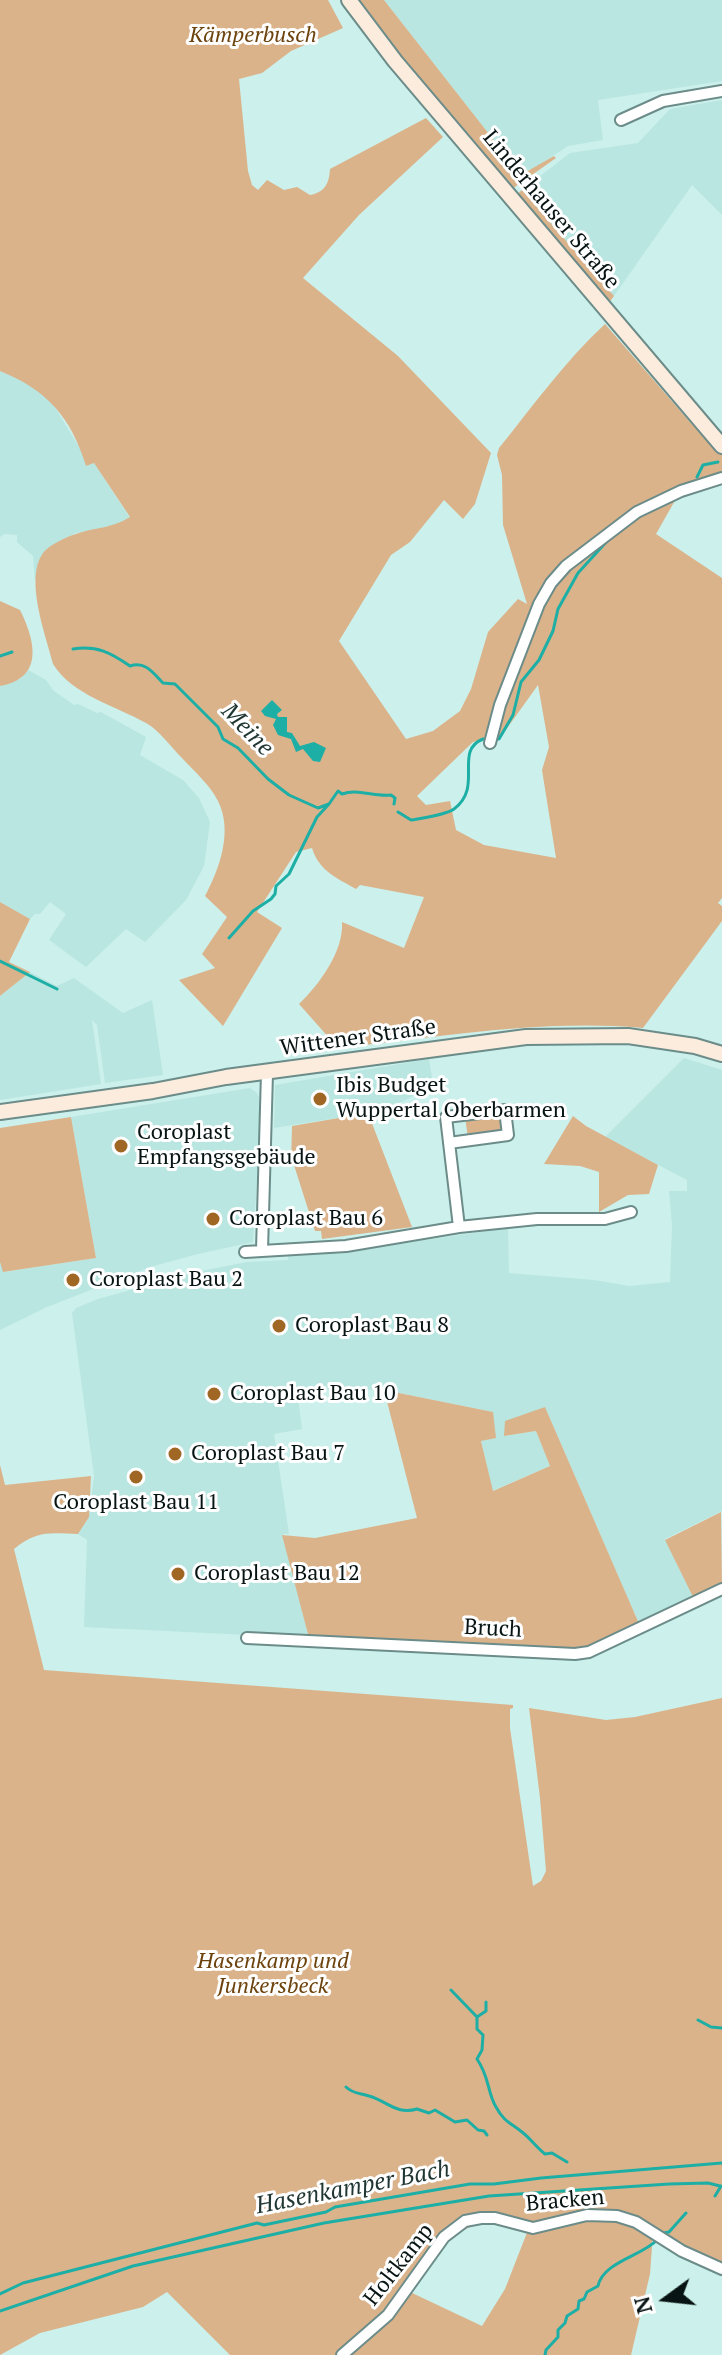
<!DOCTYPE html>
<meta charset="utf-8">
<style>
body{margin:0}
#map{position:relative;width:722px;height:2355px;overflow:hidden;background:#ccf0eb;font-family:"PT Serif",serif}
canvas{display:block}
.north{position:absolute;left:626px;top:2259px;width:80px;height:80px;-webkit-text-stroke:6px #fff;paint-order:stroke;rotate:255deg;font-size:22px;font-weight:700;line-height:32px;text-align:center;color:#071413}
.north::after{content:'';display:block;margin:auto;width:28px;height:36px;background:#071413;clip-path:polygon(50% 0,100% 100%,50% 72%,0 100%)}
</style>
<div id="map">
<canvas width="722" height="2355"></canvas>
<div class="north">N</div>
</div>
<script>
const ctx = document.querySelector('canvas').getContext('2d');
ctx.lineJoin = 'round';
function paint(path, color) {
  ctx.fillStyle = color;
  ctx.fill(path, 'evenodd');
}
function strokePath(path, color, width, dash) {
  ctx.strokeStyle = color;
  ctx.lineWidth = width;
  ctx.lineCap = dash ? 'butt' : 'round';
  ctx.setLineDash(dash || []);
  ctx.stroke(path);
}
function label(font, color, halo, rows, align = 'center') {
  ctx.font = font + ' "PT Serif",serif';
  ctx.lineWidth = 6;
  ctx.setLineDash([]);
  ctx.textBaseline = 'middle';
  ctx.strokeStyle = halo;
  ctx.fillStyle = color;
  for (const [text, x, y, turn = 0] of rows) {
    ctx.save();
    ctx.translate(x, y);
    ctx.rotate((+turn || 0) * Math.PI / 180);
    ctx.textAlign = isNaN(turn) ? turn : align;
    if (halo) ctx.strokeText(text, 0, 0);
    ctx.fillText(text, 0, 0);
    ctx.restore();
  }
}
paint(new Path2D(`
 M384 0H722V81L598 100 603 140 568 146 533 169 518 171Z
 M722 100V215L692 185 614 296 522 190 570 153 638 143 670 109Z
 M0 371 25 381 41 392 53 404 81 450 86 466 94 463 130 518 114 526 76 533 61 540 42 555 35 581 33 556 17 542V535L5 534 0 537Z
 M28 670 46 680 54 691 74 705 78 704 97 713 101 712 146 737 140 755 183 780 199 798 210 822 204 866 186 900 145 942 126 929 86 967 49 940 66 914 50 902 40 914H35L30 919 0 902V686L20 679Z
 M30 972 57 986 74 978 123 1013 152 1000 163 1075 105 1083 97 1025 92 1020 101 1084 0 1100V996Z
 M684 1058 722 1070V1511L665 1539 694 1599 640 1626 545 1407 505 1436 536 1431 550 1466 492 1491 481 1440 493 1412 384 1390 297 1389 302 1429 274 1434 289 1534H283L309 1638 84 1627 87 1540 78 1534 89 1517 94 1476 72 1313 76 1308 98 1299 196 1272 247 1262 288 1260V1255L342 1252 508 1228 509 1273 594 1280 629 1286 670 1282 672 1225 669 1191H687V1180L605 1137Z
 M429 1059 433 1084 404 1101 368 1113 274 1128 275 1085Z
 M250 1088 257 1093 262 1103 253 1242 198 1254 150 1267 47 1307 0 1330V1262L4 1272 96 1258 71 1117Z`), '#b9e6e0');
paint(new Path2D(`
 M0 0H328L343 28 291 51 262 73 239 79 248 171 252 185 258 190 267 180 284 190 297 187 310 195C325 192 329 184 330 169L426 118 443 137 359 215 303 278 398 356 491 453 475 504 463 519 444 500 410 542 391 555 339 641 406 739 433 731 460 711 471 689 488 632 518 599 527 604 503 525 502 475 497 455 499 448C533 406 565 361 605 324L690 422 722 452V475L677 497 656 534 722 578V898L718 903 722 906V921L643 1028C541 1019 440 1037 338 1048L299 1004C319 985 344 951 342 922L404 948 424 897 360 885 356 889C337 878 319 871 312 848L296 852 257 912 282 928 223 1026 179 980 215 968 202 954 227 917 205 896C220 868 233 831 218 801 210 785 194 771 182 758 171 747 160 731 146 723 116 706 72 695 53 664 46 636 24 579 43 553 49 545 66 537 76 534 96 527 110 529 130 517L94 463 86 466C71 417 47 390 0 371ZM538 685 549 747 542 770 556 858 484 845 456 830 450 801 426 805 417 796 473 742 500 738Z
 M357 0H384L518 171 526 172 554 156 556 158 512 189 401 58Z
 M522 190 614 296 608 304 516 195Z
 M0 601 20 610C35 640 45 678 0 686Z
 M0 902 30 919 9 962 30 972 0 996Z
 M368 1113 412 1227 322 1239 321 1231H315L293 1162 291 1163 292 1126Z
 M501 1115 505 1127 501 1133 468 1138 465 1117Z
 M573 1116 586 1126 658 1165 649 1194 628 1195 599 1212V1172L580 1166 544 1164Z
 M71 1117 96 1258 3 1272 0 1262V1128Z
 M384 1390 493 1412 496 1438 481 1441 493 1491 550 1466 536 1431 504 1436 505 1421 545 1407 640 1626 597 1646 575 1650 309 1638 282 1535 315 1538 417 1518Z
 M0 1465 5 1485 91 1476 89 1517 78 1534C50 1533 37 1530 14 1549L44 1670 513 1705V1708L510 1709V1728L533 1886 541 1881 546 1871 540 1798 529 1708 606 1720 635 1717 722 1698V2267L653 2233 650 2274 631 2355H230L167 2292 143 2307 40 2333 0 2355ZM489 2222 528 2230 505 2289 482 2326 410 2292C435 2256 442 2231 489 2222Z
 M721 1512 722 1587 694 1599 665 1540Z`), '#dbb38b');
paint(new Path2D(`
 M272 700 282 710 277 714 278 717H287V732L292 733 300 746 314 742 326 748 320 762 313 761 303 749 296 752 291 739 278 735 273 725 276 719 265 716 261 711Z`), '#1dafa5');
strokePath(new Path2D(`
 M697 477 703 465 718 462
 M73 649C97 645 111 653 130 666 146 661 153 673 163 683L175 684 218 727 223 739 238 748 268 779 289 795 318 808 329 804 338 791 342 794C358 788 372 797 391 795L395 798 394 804
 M0 656 12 652
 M495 739H499L513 715 521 682 539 660 553 631 558 609 578 573 609 539
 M398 812 411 820C422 818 446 815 454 809 484 787 453 751 483 739
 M229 938 253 911 271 899 275 894 276 886 289 874 317 817 329 804
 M0 961 57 989
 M451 1990 477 2017V2029L483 2035 482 2050 477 2059C490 2078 487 2092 496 2107 504 2122 511 2123 522 2132 531 2139 536 2147 545 2154L552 2153 567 2162
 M477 2017 486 2011V2002
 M698 2020 711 2027 722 2028
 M346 2087C353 2094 360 2093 369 2096 387 2101 396 2115 417 2109L429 2113 435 2110 455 2122 467 2120 478 2130 484 2131 487 2135
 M715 2196 721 2186
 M664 2233 669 2232 686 2213
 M0 2294 23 2283 257 2223 264 2225 326 2212 335 2207 470 2184H494L541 2178 722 2163
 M0 2311 133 2266 324 2223 489 2196 669 2184 708 2183 720 2186
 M545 2355 546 2350 558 2337V2330L565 2323 567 2316 578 2309 579 2301 584 2299 587 2292 598 2286C603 2262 642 2256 657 2240`), '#1dafa5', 3);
const minor = new Path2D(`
 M621 120 663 101 722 91
 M490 743 500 705 539 604 551 583 566 566 637 512 681 491 722 478
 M449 1143 508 1135 505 1110 446 1117 459 1227
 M262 1250 267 1073
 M245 1252 346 1246 459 1227 537 1219H605L631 1212
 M247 1638 575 1654 589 1652 722 1589
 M342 2355 388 2315 444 2237 465 2221 481 2218H495L533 2228 587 2215 617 2216 636 2222 682 2251 722 2269`);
const secondary = new Path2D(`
 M349 0 395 61 722 446
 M0 1112 153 1091 226 1077 526 1037 628 1036 695 1046 722 1054`);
strokePath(minor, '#6c8c89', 14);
strokePath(secondary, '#6c8c89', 18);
strokePath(minor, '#fff', 10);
strokePath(secondary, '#fcecdd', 14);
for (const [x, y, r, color] of [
 [320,1099,8,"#9f6723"],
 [121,1146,8,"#9f6723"],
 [213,1219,8,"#9f6723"],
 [73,1280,8,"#9f6723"],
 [279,1326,8,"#9f6723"],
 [214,1394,8,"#9f6723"],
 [175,1454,8,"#9f6723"],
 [136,1477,8,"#9f6723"],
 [178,1574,8,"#9f6723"]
]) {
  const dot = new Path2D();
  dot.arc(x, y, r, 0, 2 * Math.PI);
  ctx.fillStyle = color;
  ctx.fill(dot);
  strokePath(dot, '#fff', 3);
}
label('italic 22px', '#6c420d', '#fff', [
 ["Kämperbusch",253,36],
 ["Hasenkamp und",273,1962],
 ["Junkersbeck",273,1987]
]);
label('22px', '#071413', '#fff', [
 ["Linderhauser Straße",551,210,50],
 ["Wittener Straße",358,1038,-8],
 ["Bruch",493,1629,3],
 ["Bracken",565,2201,-5],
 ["Holtkamp",399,2265,-52]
]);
label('22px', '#071413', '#fff', [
 ["Ibis Budget",336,1086],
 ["Wuppertal Oberbarmen",336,1111],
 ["Coroplast",137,1133],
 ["Empfangsgebäude",137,1158],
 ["Coroplast Bau 6",229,1219],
 ["Coroplast Bau 2",89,1280],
 ["Coroplast Bau 8",295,1326],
 ["Coroplast Bau 10",230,1394],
 ["Coroplast Bau 7",191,1454],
 ["Coroplast Bau 11",136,1503,"center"],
 ["Coroplast Bau 12",194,1574]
], 'left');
label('italic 24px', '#1f3633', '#fff', [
 ["Meine",247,730,46],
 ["Hasenkamper Bach",353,2188,-11]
]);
</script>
